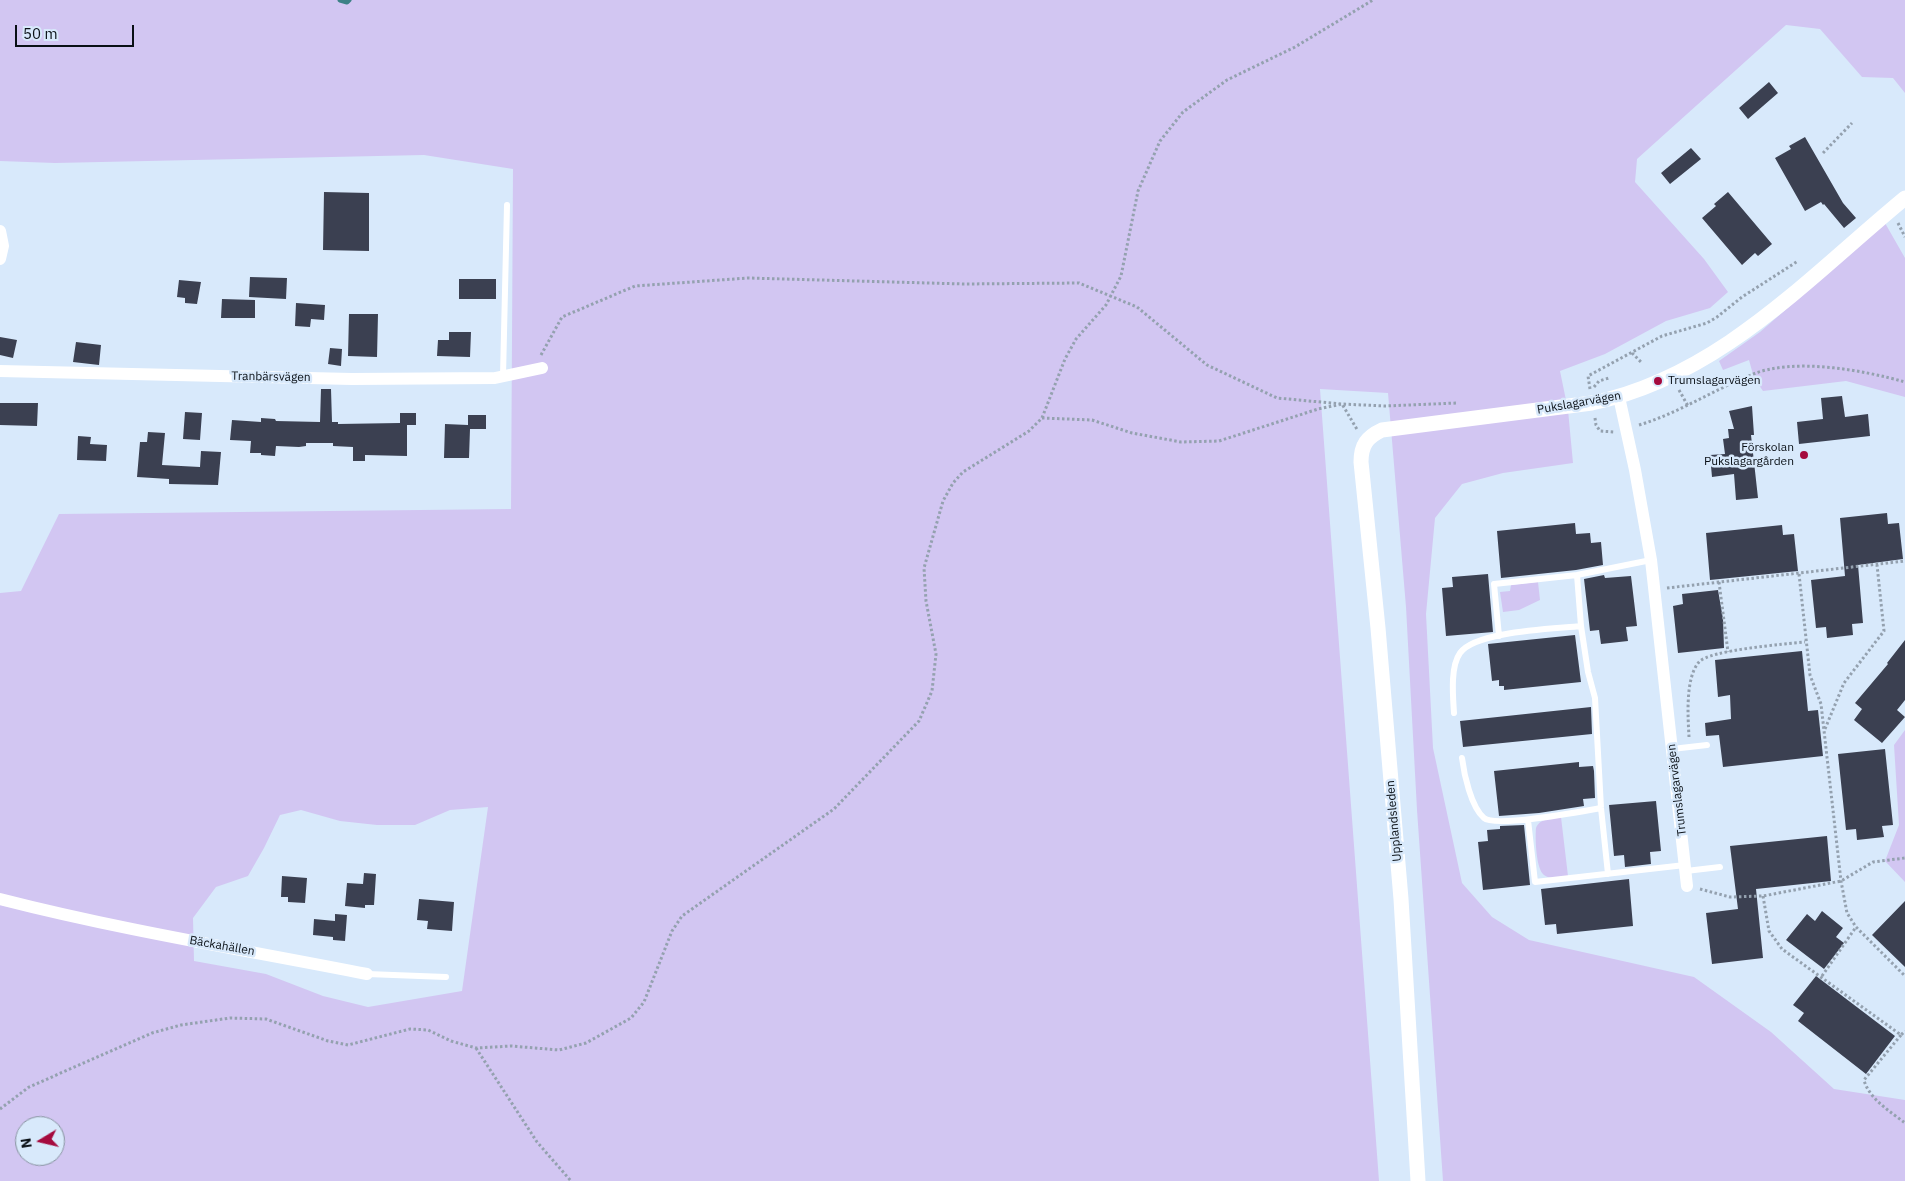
<!DOCTYPE html>
<meta charset="utf-8">
<style>
body{margin:0}
#map{position:relative;width:1905px;height:1181px;overflow:hidden;background:#d8e9fb;font-family:"IBM Plex Sans",sans-serif}
canvas{display:block}
.north{position:absolute;left:15px;top:1116px;width:50px;height:50px;box-sizing:border-box;background:#d8e9fb;border:1px solid #86929f;border-radius:50%;rotate:261deg;font-size:14px;font-weight:700;line-height:20px;text-align:center;color:#0a1016}
.north::after{content:'';display:block;margin:auto;width:18px;height:22px;background:#a50b3e;clip-path:polygon(50% 0,100% 100%,50% 72%,0 100%)}
.scale{position:absolute;left:15px;top:25px;width:119px;height:22px;box-sizing:border-box;border:2px solid #0a1016;border-top:0;padding-left:6px;font-size:15px;line-height:18px;white-space:nowrap;color:#0a1016;-webkit-text-stroke:4px #d8e9fb;paint-order:stroke}
</style>
<div id="map">
<canvas width="1905" height="1181"></canvas>
<div class="north">N</div>
<div class="scale">50 m</div>
</div>
<script>
const ctx = document.querySelector('canvas').getContext('2d');
ctx.lineJoin = 'round';
function paint(path, color) {
  ctx.fillStyle = color;
  ctx.fill(path, 'evenodd');
}
function strokePath(path, color, width, dash) {
  ctx.strokeStyle = color;
  ctx.lineWidth = width;
  ctx.lineCap = dash ? 'butt' : 'round';
  ctx.setLineDash(dash || []);
  ctx.stroke(path);
}
function label(font, color, halo, rows, align = 'center') {
  ctx.font = font + ' "IBM Plex Sans",sans-serif';
  ctx.lineWidth = 5;
  ctx.setLineDash([]);
  ctx.textBaseline = 'middle';
  ctx.strokeStyle = halo;
  ctx.fillStyle = color;
  for (const [text, x, y, turn = 0] of rows) {
    ctx.save();
    ctx.translate(x, y);
    ctx.rotate((+turn || 0) * Math.PI / 180);
    ctx.textAlign = isNaN(turn) ? turn : align;
    if (halo) ctx.strokeText(text, 0, 0);
    ctx.fillText(text, 0, 0);
    ctx.restore();
  }
}
paint(new Path2D(`
 M0 0H1905V93L1893 78 1862 77 1820 29 1786 25 1637 159 1635 182 1704 259 1728 292 1710 308 1666 321 1605 354 1560 371 1568 410 1573 463 1503 473 1462 484 1435 518 1426 614 1433 748 1462 883 1492 917 1529 940 1694 977 1771 1032 1834 1089 1905 1100V1181H1443L1417 810 1406 607 1388 393 1320 389 1379 1181H0V593L21 591 59 514 511 509 513 169 424 155 55 163 0 161ZM488 807 462 991 368 1007 323 996 266 974 194 961 193 918 216 887 248 876 264 848 280 815 301 810 340 821 377 825H415L450 810ZM25 1126H55V1156H25Z
 M1885 223 1905 258V397L1846 381 1763 391 1754 378 1749 360 1723 370 1719 361 1760 332Z
 M1538 582 1540 600 1519 610 1503 612 1500 592 1510 591 1511 585Z
 M1905 730V882L1885 861 1899 825 1894 745Z
 M1561 817 1568 876C1561 877 1550 880 1544 875 1536 869 1535 838 1536 828 1540 818 1551 819 1561 817Z`), '#d2c6f2');
strokePath(new Path2D(`
 M340 0 347 2 349 0`), '#3c8186', 5);
paint(new Path2D(`
 M1769 82 1778 93 1748 119 1739 108Z
 M1805 137 1843 203 1856 218 1844 228 1824 204 1823 205 1821 202 1805 211 1775 158 1791 149 1789 146Z
 M1691 148 1701 159 1670 184 1661 173Z
 M324 192 369 193V251L323 250Z
 M1728 192 1772 244 1758 256 1755 253 1742 265 1702 218 1716 206 1714 204Z
 M250 277 287 278 286 299 249 297Z
 M459 279H496V299H459Z
 M179 280 201 282 197 304 185 303V298L177 297Z
 M222 299 255 300V318H221Z
 M296 303 325 305 324 320 311 319 310 327 295 326Z
 M349 314H378L377 357 348 356Z
 M449 332H471L470 357 437 356 438 340H449Z
 M0 337 17 340 13 358 0 355Z
 M76 342 101 345 99 365 73 362Z
 M330 348 342 349 341 366 328 364Z
 M321 389H331L332 422H338V424L400 423V413H416V425H407V456L365 455V461H353V447L333 446V443H306V446L299 447 276 446 275 456 261 455V453H250L251 441 230 440 232 420 261 422V418L275 419 276 421 320 422Z
 M1842 396 1845 417 1868 414 1870 436 1799 444 1797 422 1823 419 1821 398Z
 M0 403H38L37 426 0 425Z
 M1752 406 1754 435H1751L1758 498 1736 500 1734 474 1712 477 1710 455 1725 454 1723 439 1729 438 1728 429H1734L1729 411Z
 M185 412 202 413 200 440 183 439Z
 M468 415H486V429H470L469 458H444L445 424 468 425Z
 M148 432 165 433 162 465 200 467 201 451 221 452 218 485 169 484V479L137 477 140 442H147Z
 M78 436 91 437 90 444 107 445 106 461 77 460Z
 M1887 513 1888 524 1899 523 1903 559 1858 565 1863 623 1852 624 1853 635 1827 638 1826 627 1816 628 1811 580 1845 576 1840 518Z
 M1575 523 1576 534 1590 533 1591 543 1601 542 1603 565 1576 570 1501 578 1497 531Z
 M1782 525 1783 535 1794 534 1798 571 1710 580 1706 533Z
 M1488 574 1493 632 1446 636 1442 588 1453 587 1452 577Z
 M1604 575 1605 578 1631 576 1637 626 1626 627 1628 641 1601 644 1599 630 1590 631 1584 579Z
 M1718 590 1723 619 1724 648 1678 653 1673 606 1683 604 1682 594Z
 M1575 635 1581 682 1504 690V686H1499V680L1492 681 1488 644Z
 M1905 640V700L1897 710 1905 717 1882 743 1854 720 1862 709 1855 703 1888 664 1887 663Z
 M1802 651 1808 711 1818 710 1823 756 1723 767 1719 735 1706 736 1705 723 1731 719 1730 695 1718 697 1715 660Z
 M1591 707 1592 734 1463 747 1460 721Z
 M1885 749 1893 825 1882 826 1884 837 1857 840 1856 829 1846 830 1838 754Z
 M1579 762V767L1593 766 1594 771 1595 798 1583 799 1584 806 1539 813 1499 816 1494 771Z
 M1656 801 1661 851 1650 852 1651 864 1625 867 1624 855 1614 856 1609 805Z
 M1524 825 1530 885 1483 890 1478 842 1488 841 1487 830 1500 829V826Z
 M1827 836 1831 881 1756 889 1763 958 1712 964 1706 913 1738 909 1730 846Z
 M364 873 376 874 374 905H365V908L345 906 347 883 363 884Z
 M282 876 307 878 305 903 288 902V897H281Z
 M1629 879 1633 926 1557 934 1556 924 1545 925 1541 889Z
 M419 899 454 902 452 931 427 929 428 921 417 920Z
 M1905 901V967L1872 935Z
 M1822 911 1843 928 1836 937 1844 943 1824 969 1786 940 1807 914 1815 921Z
 M335 914 347 915 345 941 333 940V937L313 935 314 919 335 921Z
 M1816 976 1895 1036 1866 1074 1798 1021 1804 1013 1793 1005Z`), '#3b4051');
strokePath(new Path2D(`
 M1823 153 1852 123
 M1898 223 1905 237
 M1632 353 1641 362
 M541 355 562 317 635 286 748 278 964 284 1079 283 1137 307 1207 365 1277 398 1342 404 1385 406 1457 403
 M1594 387 1599 381 1609 378
 M1590 389 1588 376 1662 336 1707 323 1717 317 1742 297 1798 261
 M1679 390 1688 406
 M1042 418 1092 420 1132 433 1181 442 1219 441 1318 409 1342 404 1358 431
 M1595 418 1596 425 1600 431 1614 432
 M1639 425C1679 413 1713 390 1751 375 1792 357 1863 370 1905 382
 M1799 574 1810 675 1821 704 1841 881 1847 913 1856 927 1905 976
 M1719 582 1728 652
 M1667 588 1905 561
 M1825 729 1844 683 1884 631 1877 565
 M1689 737C1688 717 1685 678 1699 662 1709 650 1786 644 1805 642
 M1700 889 1730 897 1763 896 1841 881 1873 862 1905 858
 M1763 896 1769 931 1782 949 1901 1035 1905 1031
 M1822 976 1856 927
 M1901 1035 1864 1080C1869 1099 1891 1112 1905 1123
 M476 1048 537 1142 571 1181
 M0 1109 29 1087 152 1033 181 1025 230 1018 266 1019 328 1041 348 1045 410 1029 428 1030 451 1041 476 1048 511 1046 559 1050 586 1043 631 1018 644 1002 672 931 682 916 834 809 919 721 932 691 936 654 926 601 924 568 943 501 953 483 963 472 1029 431 1042 418 1065 359 1076 339 1106 305 1121 276 1138 191 1160 141 1183 112 1227 80 1295 47 1373 0`), '#94a1af', 3, [2.5, 2.5]);
strokePath(new Path2D(`
 M503 376 507 205
 M1577 575 1581 626 1588 672 1595 698 1601 808 1608 874
 M1499 636 1494 584 1577 575 1651 560
 M1454 713C1453 697 1450 667 1460 653 1475 631 1554 629 1581 626
 M1672 749 1707 745
 M1462 758C1464 774 1471 807 1484 818 1495 828 1583 811 1601 808
 M1528 820 1535 882 1685 865
 M1686 871 1720 867
 M367 974 446 977`), '#fff', 6);
strokePath(new Path2D(`
 M0 231 3 246 0 259
 M0 371 352 379 495 378 542 368
 M1619 397 1635 470 1651 560 1687 886
 M0 899C121 930 245 950 367 974`), '#fff', 12);
strokePath(new Path2D(`
 M1418 1181 1401 899 1378 628 1361 462C1361 445 1367 437 1382 430L1592 403C1719 377 1809 277 1905 198`), '#fff', 15);
for (const [x, y, r, color] of [
 [1658,381,5,"#a50b3e"],
 [1804,455,5,"#a50b3e"]
]) {
  const dot = new Path2D();
  dot.arc(x, y, r, 0, 2 * Math.PI);
  ctx.fillStyle = color;
  ctx.fill(dot);
  strokePath(dot, '#d8e9fb', 2);
}
label('12px', '#0a1016', '#d8e9fb', [
 ["Tranbärsvägen",271,377,1],
 ["Pukslagarvägen",1579,403,-10],
 ["Trumslagarvägen",1677,790,-97],
 ["Upplandsleden",1394,821,-95],
 ["Bäckahällen",222,946,10]
]);
label('12px', '#0a1016', '#d8e9fb', [
 ["Trumslagarvägen",1668,381],
 ["Förskolan",1794,448,"right"],
 ["Pukslagargården",1794,462,"right"]
], 'left');
</script>
